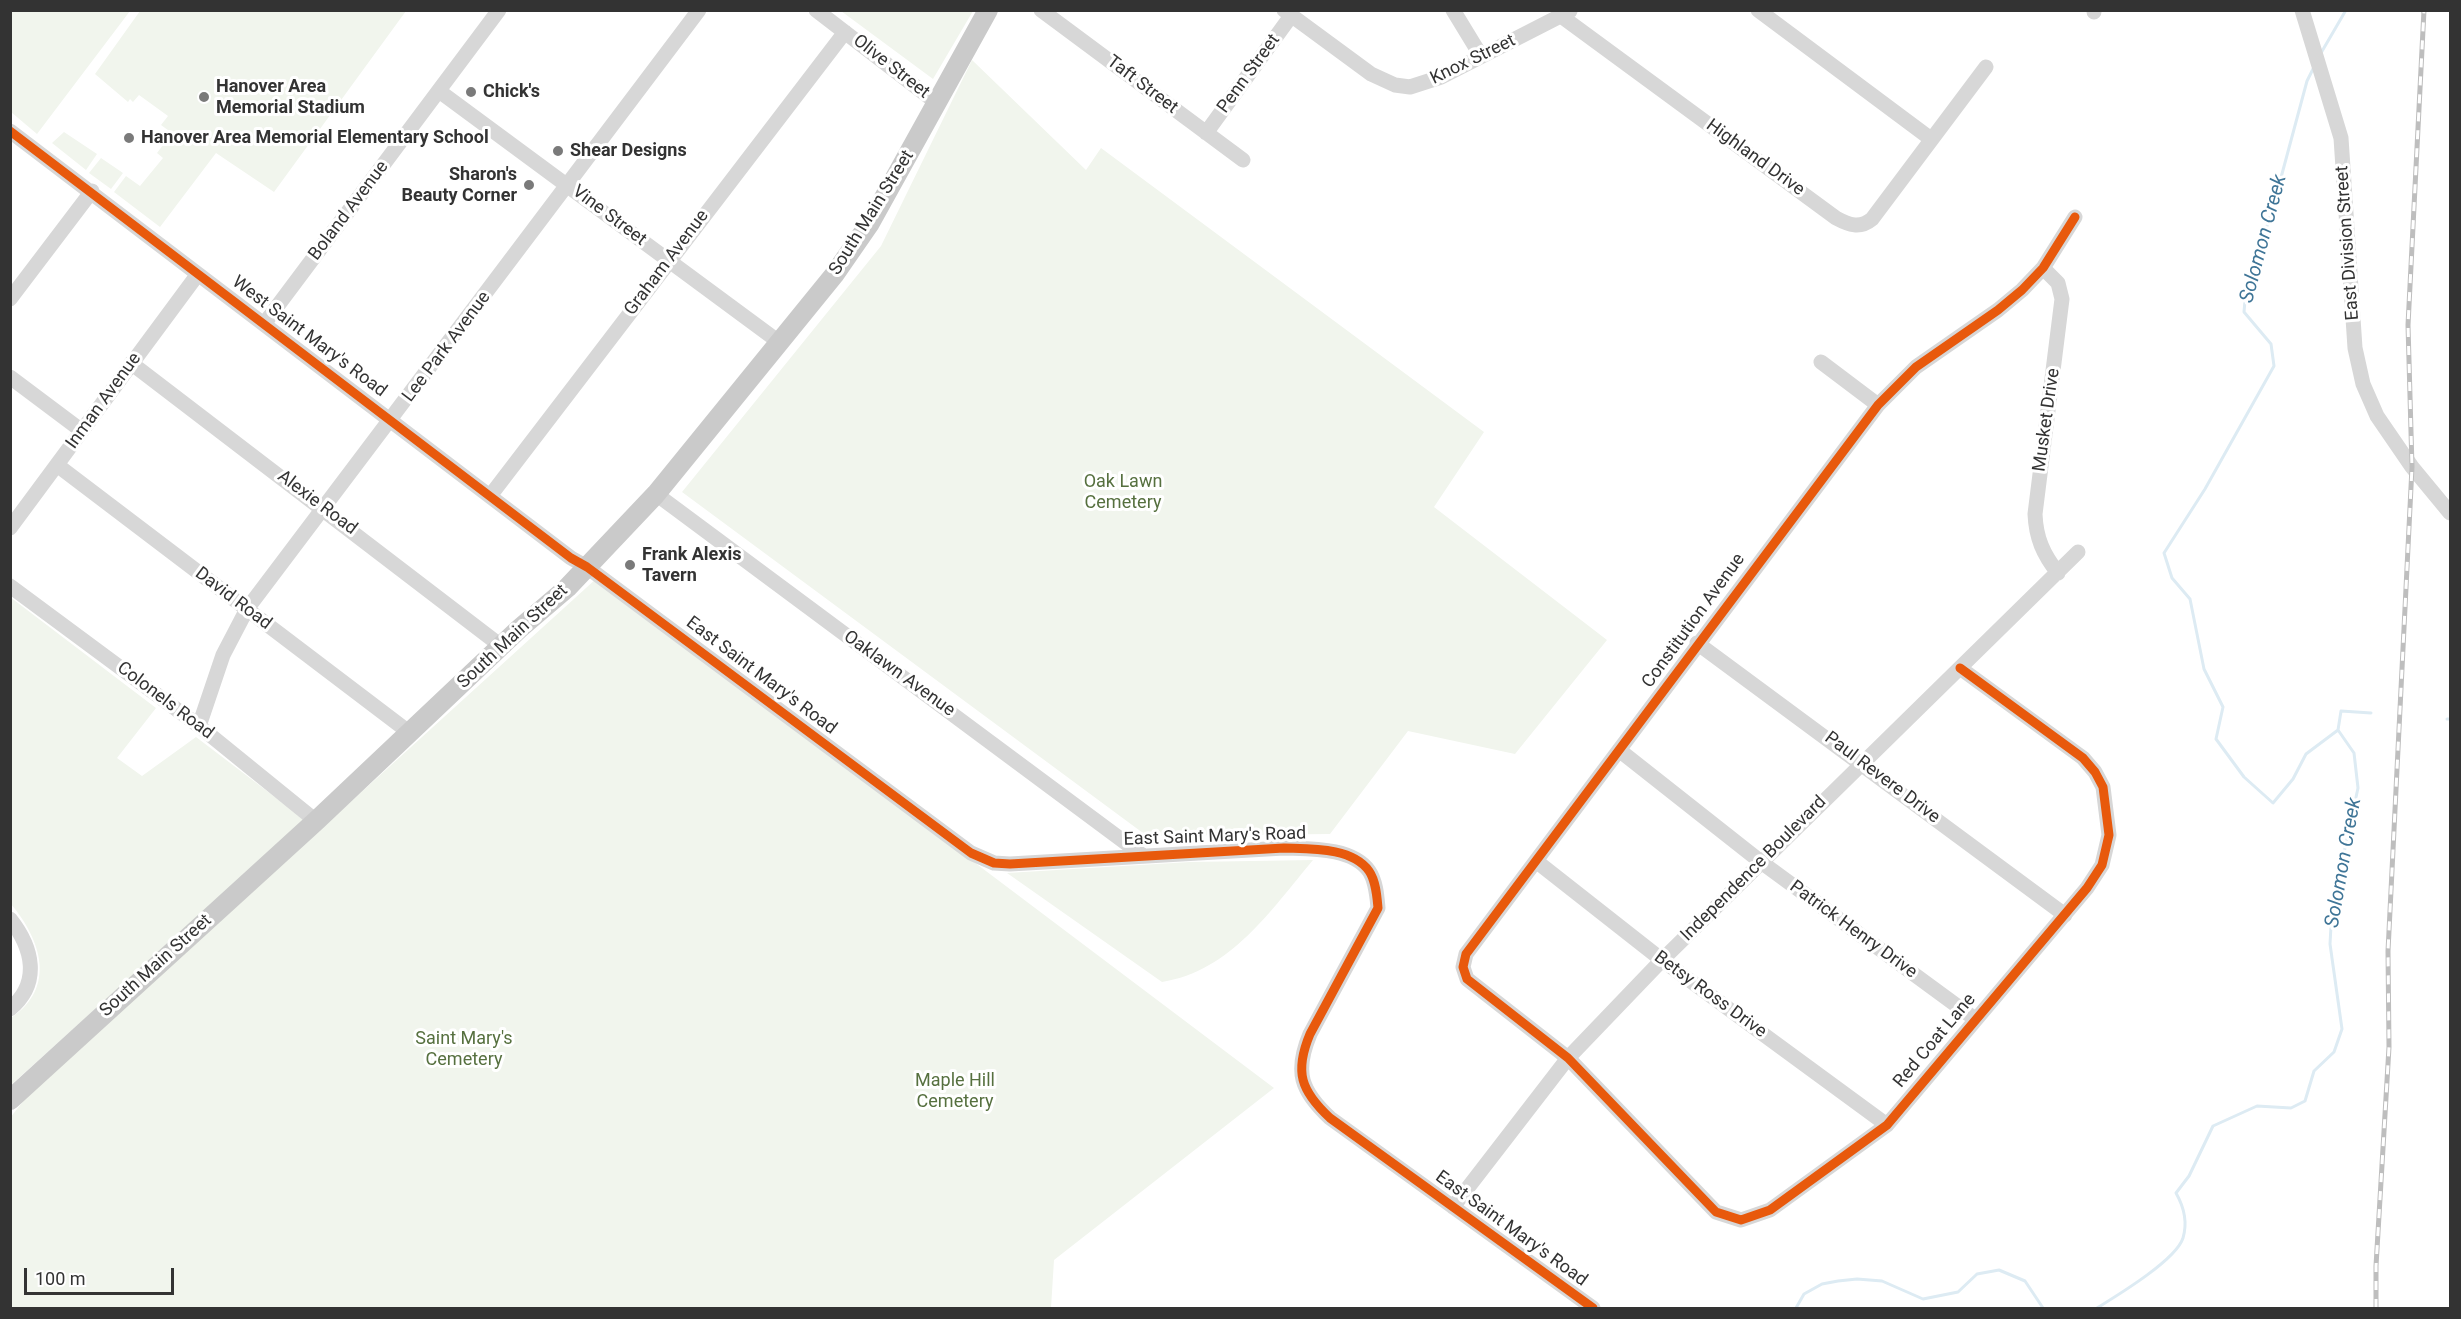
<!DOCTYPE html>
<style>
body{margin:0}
#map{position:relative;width:2461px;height:1319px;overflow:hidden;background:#fff;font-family:Roboto,sans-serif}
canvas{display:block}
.frame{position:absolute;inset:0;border:12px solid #333;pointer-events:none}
.scale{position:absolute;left:24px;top:1268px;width:150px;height:27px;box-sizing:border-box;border:3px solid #333;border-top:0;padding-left:8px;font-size:18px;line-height:21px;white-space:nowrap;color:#333;-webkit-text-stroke:4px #fff;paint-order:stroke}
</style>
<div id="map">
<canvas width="2461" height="1319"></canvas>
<div class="frame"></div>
<div class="scale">100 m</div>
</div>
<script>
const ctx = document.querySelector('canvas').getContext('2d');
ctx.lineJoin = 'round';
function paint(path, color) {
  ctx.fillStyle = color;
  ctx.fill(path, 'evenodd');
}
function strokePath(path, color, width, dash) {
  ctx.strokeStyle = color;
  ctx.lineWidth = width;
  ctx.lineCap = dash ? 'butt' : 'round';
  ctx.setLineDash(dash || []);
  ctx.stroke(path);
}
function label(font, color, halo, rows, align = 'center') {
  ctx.font = font + ' Roboto,sans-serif';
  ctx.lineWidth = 6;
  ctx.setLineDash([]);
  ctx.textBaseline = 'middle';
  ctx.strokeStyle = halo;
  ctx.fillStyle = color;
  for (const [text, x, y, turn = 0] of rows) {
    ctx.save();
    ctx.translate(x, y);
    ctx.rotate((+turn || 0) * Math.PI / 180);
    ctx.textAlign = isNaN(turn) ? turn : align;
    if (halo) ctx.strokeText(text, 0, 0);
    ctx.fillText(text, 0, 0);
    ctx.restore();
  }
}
paint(new Path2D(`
 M11 10 130 11 37 134 11 112Z
 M140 11H406L274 192 216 153 160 227 114 192 126 176 140 186 163 158 157 153 172 133 161 125 168 116 139 95 133 102 130 99 128 102 95 74Z
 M841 11H973L933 79Z
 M972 60 1086 170 1101 148 1484 432 1434 507 1607 640 1515 754 1408 731 1330 834 1147 836 682 492 881 246Z
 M64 132 97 154 86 170 52 143Z
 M101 158 123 173 111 189 89 173Z
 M597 578 1274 1088 1054 1260 1051 1308H11L10 1118 28 1095Z
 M10 597 156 708 117 758 142 776 196 737 305 820 11 1085V1018C57 987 41 940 11 904Z
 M1313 860C1271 910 1231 971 1162 982L1007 873 1190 862Z`), '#f1f5ed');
strokePath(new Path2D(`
 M2321 53 2346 10
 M2314 67 2307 81 2272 211 2246 289 2244 312 2271 344 2274 366 2205 489 2164 553 2172 578 2190 599 2204 669 2223 707 2216 739 2244 777 2273 803 2293 779 2306 754 2338 730
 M2447 719H2450
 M2338 730 2341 711 2371 713
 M1796 1308 1804 1294 1822 1284 1838 1281 1857 1279 1882 1281 1923 1299 1958 1292 1977 1274 1999 1270 2025 1281 2043 1308
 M2097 1308C2118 1295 2176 1260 2183 1238 2188 1221 2184 1207 2176 1193L2189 1176 2213 1126 2257 1106 2291 1108 2305 1101 2314 1071 2334 1052 2342 1029 2330 944 2332 908 2358 788 2354 753 2338 730`), '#ddebf3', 3);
strokePath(new Path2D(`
 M816 10 937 103
 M1041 10 1243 160
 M1284 10 1371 74 1395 85 1410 87 1441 77 1570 11
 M1453 10 1481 56
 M1758 10 1931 139
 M2302 10 2341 138 2355 348 2363 384 2377 416 2412 467 2450 513
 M2094 12V10
 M1561 16 1836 218C1849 225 1860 229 1872 219L1986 67
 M439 91 779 342
 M10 131 571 558 587 567 971 853 994 863 1010 864 1284 848C1310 849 1352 847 1369 871 1376 881 1377 897 1378 908L1310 1034C1294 1072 1301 1091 1330 1118L1593 1308
 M1206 133 1291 16
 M2043 268 2058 283 2062 299 2035 514C2036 538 2043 554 2058 573
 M10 299 92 191
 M264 324 499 10
 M1821 362 1878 405
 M131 363 501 646
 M10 377 82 431
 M57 465 410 733
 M656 494 1142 855
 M490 496 845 32
 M10 528 198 274
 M10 586 199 726 316 821
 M1697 643 2065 915
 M1960 668 2083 758 2095 772 2103 787 2109 835 2102 865 2087 888 1887 1125 1770 1210 1741 1220 1716 1212 1568 1058 1467 979 1463 967 1466 954 1878 405 1916 367 1998 310 2022 290 2043 268 2075 217
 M199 726 223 655 247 609 699 10
 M1619 750 1761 862 1975 1019
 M1536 861 1662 960 1887 1125
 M10 919C33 948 41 983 10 1009
 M1453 1207 1568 1058 1662 960 2078 552`), '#d7d7d7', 15);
strokePath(new Path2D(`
 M10 1100 316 821 519 629 567 588 656 494 834 275 870 223 988 10`), '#cacaca', 20);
const rail = new Path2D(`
 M2376 1308V1266L2389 1047 2388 951 2412 467 2408 325 2424 10`);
strokePath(rail, '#bebebe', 5);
strokePath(rail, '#fff', 3, [9]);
strokePath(new Path2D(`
 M10 131 571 558 587 567 971 853 994 863 1010 864 1284 848C1310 849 1352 847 1369 871 1376 881 1377 897 1378 908L1310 1034C1294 1072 1301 1091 1330 1118L1593 1308
 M1960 668 2083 758 2095 772 2103 787 2109 835 2102 865 2087 888 1887 1125 1770 1210 1741 1220 1716 1212 1568 1058 1467 979 1463 967 1466 954 1878 405 1916 367 1998 310 2022 290 2043 268 2075 217`), '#e8590c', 9);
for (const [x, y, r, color] of [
 [471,92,6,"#7a7a7a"],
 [204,97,6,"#7a7a7a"],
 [129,138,6,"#7a7a7a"],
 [558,151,6,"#7a7a7a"],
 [529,185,6,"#7a7a7a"],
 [630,565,6,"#7a7a7a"]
]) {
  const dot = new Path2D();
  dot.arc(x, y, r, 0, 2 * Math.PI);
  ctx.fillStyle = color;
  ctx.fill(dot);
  strokePath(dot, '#fff', 2);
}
label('18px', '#333', '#fff', [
 ["Knox Street",1473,60,-26],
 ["Olive Street",891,67,38],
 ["Penn Street",1249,74,-54],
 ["Taft Street",1142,85,37],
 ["Highland Drive",1755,158,36],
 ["Boland Avenue",349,211,-53],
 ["South Main Street",872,213,-58],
 ["Vine Street",609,216,37],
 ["East Division Street",2348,243,-94],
 ["Graham Avenue",667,263,-53],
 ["West Saint Mary's Road",309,337,37],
 ["Lee Park Avenue",447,347,-53],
 ["Inman Avenue",104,401,-54],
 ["Musket Drive",2047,420,-82],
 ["Alexie Road",317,503,37],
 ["David Road",233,599,37],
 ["Constitution Avenue",1694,621,-54],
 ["South Main Street",513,637,-43],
 ["Oaklawn Avenue",899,674,36],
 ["East Saint Mary's Road",761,676,37],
 ["Colonels Road",165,701,37],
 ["Paul Revere Drive",1882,778,37],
 ["East Saint Mary's Road",1215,837,-2],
 ["Independence Boulevard",1754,869,-45],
 ["Patrick Henry Drive",1853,930,36],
 ["South Main Street",156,966,-42],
 ["Betsy Ross Drive",1710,995,36],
 ["Red Coat Lane",1935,1041,-50],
 ["East Saint Mary's Road",1511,1229,36]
]);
label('bold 18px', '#333', '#fff', [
 ["Hanover Area",216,87],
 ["Memorial Stadium",216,108],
 ["Chick's",483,92],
 ["Hanover Area Memorial Elementary School",141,138],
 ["Shear Designs",570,151],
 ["Sharon's",517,175,"right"],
 ["Beauty Corner",517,196,"right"],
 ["Frank Alexis",642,555],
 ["Tavern",642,576]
], 'left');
label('18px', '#56703f', '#fff', [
 ["Oak Lawn",1123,482],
 ["Cemetery",1123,503],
 ["Saint Mary's",464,1039],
 ["Cemetery",464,1060],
 ["Maple Hill",955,1081],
 ["Cemetery",955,1102]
]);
label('italic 20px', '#3f7597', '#fff', [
 ["Solomon Creek",2264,239,-75],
 ["Solomon Creek",2344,863,-80]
]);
</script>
